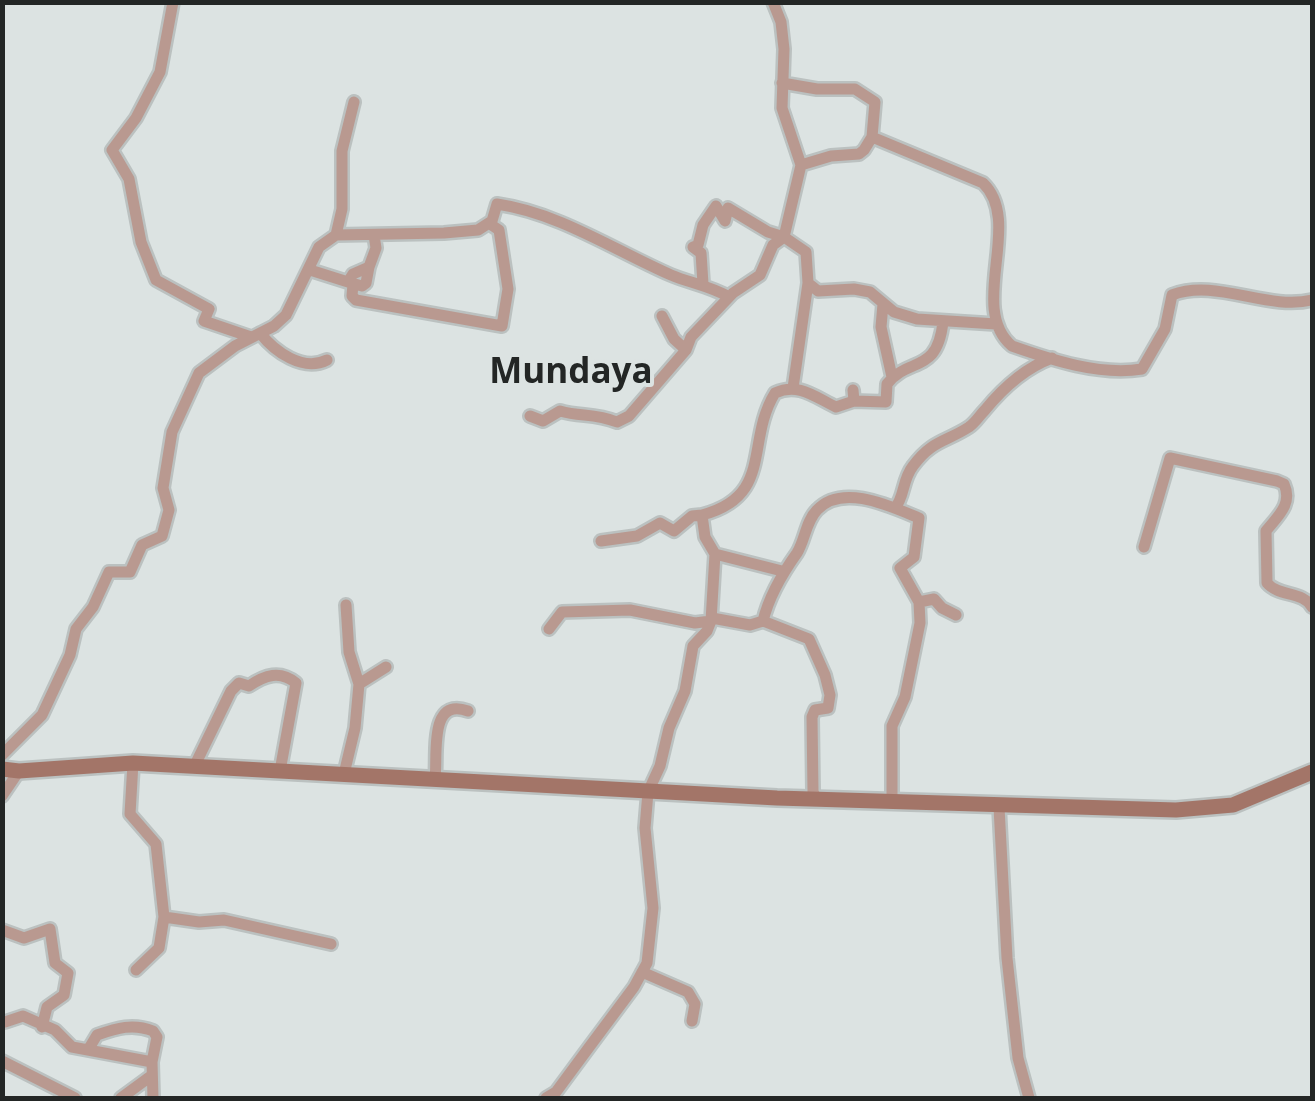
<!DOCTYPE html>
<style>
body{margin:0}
#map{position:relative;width:1315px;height:1101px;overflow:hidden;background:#dce3e2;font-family:"Open Sans",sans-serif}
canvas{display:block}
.frame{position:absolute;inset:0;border:5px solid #232625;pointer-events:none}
</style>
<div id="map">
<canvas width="1315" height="1101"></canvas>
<div class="frame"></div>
</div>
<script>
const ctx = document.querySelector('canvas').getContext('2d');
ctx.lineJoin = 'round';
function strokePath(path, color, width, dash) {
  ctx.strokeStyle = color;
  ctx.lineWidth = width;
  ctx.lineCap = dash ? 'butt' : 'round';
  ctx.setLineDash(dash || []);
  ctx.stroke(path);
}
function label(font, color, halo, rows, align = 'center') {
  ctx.font = font + ' "Open Sans",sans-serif';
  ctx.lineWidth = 8;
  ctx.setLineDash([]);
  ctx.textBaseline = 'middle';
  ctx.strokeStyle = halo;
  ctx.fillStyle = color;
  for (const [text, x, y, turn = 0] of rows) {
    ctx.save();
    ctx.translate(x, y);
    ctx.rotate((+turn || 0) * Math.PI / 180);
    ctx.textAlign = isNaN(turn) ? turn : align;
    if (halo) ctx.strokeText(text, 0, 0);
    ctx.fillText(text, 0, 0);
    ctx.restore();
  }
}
const minor = new Path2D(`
 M173 2 160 72 136 118 112 150 129 179 141 242 156 280 209 309 204 321 251 337
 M773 2 781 22 784 49 782 108 801 165 784 237 806 252 808 283 818 291 854 289 870 292 894 312 917 319 996 324
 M782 83 817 89H855L875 102 872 137 864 150 859 154 831 156 801 165
 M872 137 983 183C1024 222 967 308 1012 346 1052 360 1100 376 1142 369L1165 329 1172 295C1216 278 1267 311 1312 300
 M336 235 342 209V151L354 102
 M310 270 348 282 353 274 369 267 376 248 374 235
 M348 282 362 286 366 283 369 267
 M353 284 352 296 356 300 502 326 508 289 499 230 490 224
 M703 284 701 253 693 247 698 245 703 225 716 206 725 221 728 208 768 232 784 237
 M883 304 881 327 892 377
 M662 316 674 339 686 350
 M260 333C275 352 303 372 327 360
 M793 388 808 283
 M854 401 886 402 887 384C909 356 937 375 943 322
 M530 416 543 421 560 411C581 417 594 413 617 422L629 416 686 350 691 337 733 293 760 275 773 245 784 237
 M895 508C905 496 902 480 913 466 932 440 946 442 969 427 976 422 979 416 985 410 1003 388 1025 368 1052 358
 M601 541 637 536 660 523 674 531 692 516 702 515
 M1144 547 1170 458 1277 481 1284 484C1293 504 1278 516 1266 531L1267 583C1279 597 1303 591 1312 607
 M782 571 715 554 705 537 702 515C774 496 745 442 775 393 798 382 815 397 836 407L854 401 853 390
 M919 602 934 599 942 608 956 615
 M712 618 750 625 763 621 809 639 825 675 830 695 828 708 815 710 812 717 813 792 817 799
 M763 621C769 596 782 574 797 553 805 540 806 521 817 510 842 483 890 506 919 518L914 557 900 568 919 602 920 623 905 697 892 726V802
 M549 629 562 612 630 610 695 623 711 621
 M359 684 386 667
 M2 755 42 715 70 655 76 629 93 607 109 572H130L142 545 162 536 169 510 163 488 172 432 199 373 235 346 274 326 286 315 319 247 336 235 444 233 478 230 492 221 497 204C559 213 614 250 671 275 690 283 710 286 729 297
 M133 763 130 814 156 844 164 917 159 948 136 970
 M194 767 231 691 239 683 249 686C265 675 280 670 296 683L280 771
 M344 774 355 728 359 684 349 652 346 605
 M435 779C438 755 428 697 468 711
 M2 796 19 771
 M999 807 1007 958 1018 1058 1029 1098
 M164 917 199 922 224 920 331 944
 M2 930 24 938 50 929 55 963 68 973 64 995 47 1007 42 1027
 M642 972 688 992 695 1004 692 1021
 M5 1022 23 1016 55 1030 72 1047 152 1062
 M88 1050 97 1035C117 1028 133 1023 153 1031L157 1037 152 1062 153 1098
 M2 1061 75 1098
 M121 1098 151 1076
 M546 1098 556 1092 590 1046 634 987 647 963 653 908 645 828 648 792 660 766 669 728 685 691 693 646 707 631 711 621 715 554`);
const secondary = new Path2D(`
 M2 769 19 771 133 763 777 798 1176 810 1233 805 1312 772`);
strokePath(minor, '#bbc1c0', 16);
strokePath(secondary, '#bbc1c0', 20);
strokePath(minor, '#b99990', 11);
strokePath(secondary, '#a37568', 15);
label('bold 35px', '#232625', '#dce3e2', [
 ["Mundaya",571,373]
]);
</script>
